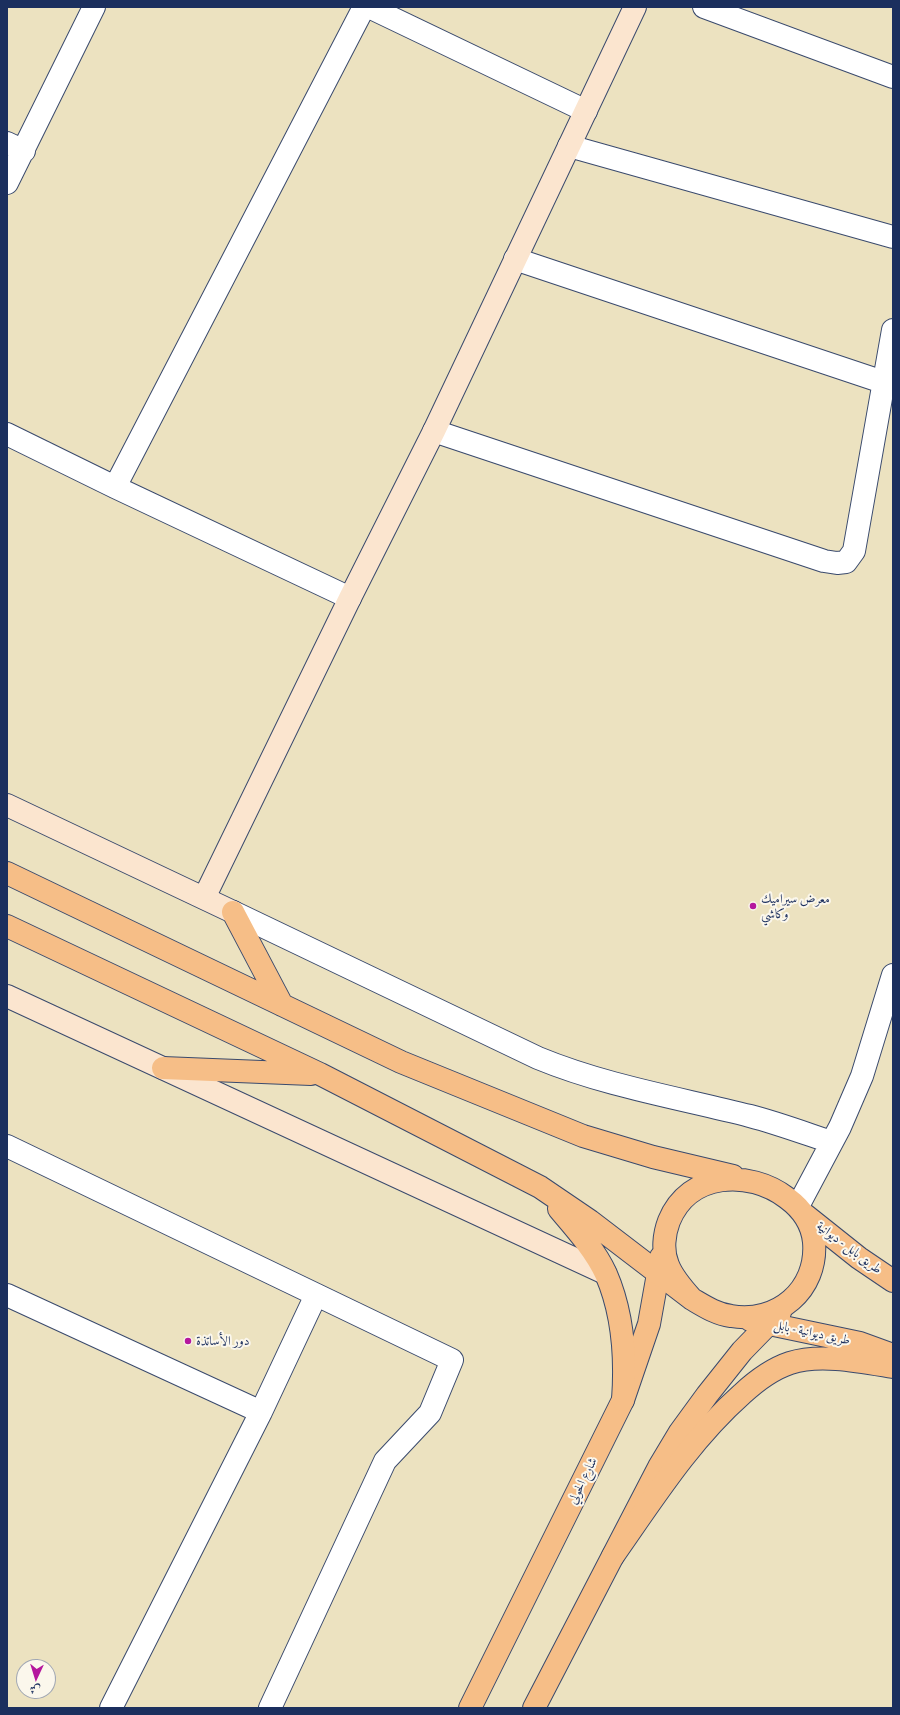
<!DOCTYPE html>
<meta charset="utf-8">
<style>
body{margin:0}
#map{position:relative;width:900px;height:1715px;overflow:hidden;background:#ece2c0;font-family:"EB Garamond",Amiri,serif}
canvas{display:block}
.frame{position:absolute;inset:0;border:8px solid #1b2f5e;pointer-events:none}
.north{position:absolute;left:16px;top:1659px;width:40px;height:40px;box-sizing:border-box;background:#fbf7ec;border:1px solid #a1a7b3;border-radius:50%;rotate:184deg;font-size:11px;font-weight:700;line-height:16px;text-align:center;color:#1b2f5e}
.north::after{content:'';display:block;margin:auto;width:14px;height:18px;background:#b5179e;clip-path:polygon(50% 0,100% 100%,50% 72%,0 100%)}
</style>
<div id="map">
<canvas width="900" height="1715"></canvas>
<div class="frame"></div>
<div class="north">ش</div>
</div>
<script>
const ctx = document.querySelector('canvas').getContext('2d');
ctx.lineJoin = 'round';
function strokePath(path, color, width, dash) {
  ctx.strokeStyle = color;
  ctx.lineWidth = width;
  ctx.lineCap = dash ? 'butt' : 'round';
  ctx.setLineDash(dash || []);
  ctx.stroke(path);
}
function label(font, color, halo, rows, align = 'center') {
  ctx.font = font + ' "EB Garamond",Amiri,serif';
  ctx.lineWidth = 4;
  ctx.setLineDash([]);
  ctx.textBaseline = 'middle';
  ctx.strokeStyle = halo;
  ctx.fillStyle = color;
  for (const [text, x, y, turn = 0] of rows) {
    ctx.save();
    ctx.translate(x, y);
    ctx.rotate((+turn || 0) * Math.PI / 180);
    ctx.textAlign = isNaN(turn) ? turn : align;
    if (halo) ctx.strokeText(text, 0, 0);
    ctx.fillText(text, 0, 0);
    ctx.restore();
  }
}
const street = new Path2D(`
 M369 7 586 111
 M704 7 893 77
 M7 143 24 151
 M569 146 893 237
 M7 183 94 7
 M515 259 883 382
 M434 431 824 561 837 563 846 562 854 551 893 330
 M7 434 115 487 350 598
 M115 487 364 7
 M233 912 538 1058C606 1086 679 1098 750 1116 777 1123 804 1133 831 1142
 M7 1146 452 1360 430 1413 385 1461 270 1708
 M798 1206 840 1127 862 1076 893 975
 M7 1295 261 1412
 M111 1708 261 1412 316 1295`);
const secondary = new Path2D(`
 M7 805 233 912
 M204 898 350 598 434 431 635 7
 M7 996 605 1273`);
const primary = new Path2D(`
 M470 1708 623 1400 649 1324 661 1257
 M534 1708 659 1467 680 1432 707 1395 742 1351 780 1312`);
const highway = new Path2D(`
 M7 873 401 1062 583 1136 653 1157 733 1176
 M233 912 282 1005
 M7 926 320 1074 540 1187 590 1221 692 1299C704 1306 716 1314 731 1316 777 1324 818 1290 814 1242 812 1223 802 1209 787 1198 749 1169 689 1172 669 1221 664 1234 662 1251 668 1265 673 1278 683 1289 692 1299
 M163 1068 311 1074
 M559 1209C576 1229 595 1250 606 1274 623 1313 626 1359 623 1400
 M805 1215 859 1258 893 1281
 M750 1320 860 1343 893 1355
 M613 1556C653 1499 690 1440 742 1394 756 1381 772 1369 790 1363 820 1353 863 1362 893 1367`);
strokePath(street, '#3a4a6d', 24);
strokePath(secondary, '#3a4a6d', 24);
strokePath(primary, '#3a4a6d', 24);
strokePath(highway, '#3a4a6d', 24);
strokePath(street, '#fff', 22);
strokePath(secondary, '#fbe5cf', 22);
strokePath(primary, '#f6be87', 22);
strokePath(highway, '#f6be87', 22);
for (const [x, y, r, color] of [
 [753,906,4,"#b5179e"],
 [188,1341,4,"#b5179e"]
]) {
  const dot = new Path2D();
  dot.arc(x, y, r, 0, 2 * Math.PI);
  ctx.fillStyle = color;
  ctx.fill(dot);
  strokePath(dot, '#fbf7ec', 1.5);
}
label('13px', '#1b2f5e', '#fbf7ec', [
 ["معرض سيراميك",761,899],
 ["وكاشي",761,914],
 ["دور الأساتذة",196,1341]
], 'left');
label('13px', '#1b2f5e', '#fbf7ec', [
 ["طريق بابل - ديوانية",849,1248,37],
 ["طريق ديوانية - بابل",812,1333,12],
 ["شارع الحولي",583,1481,-64]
]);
</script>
